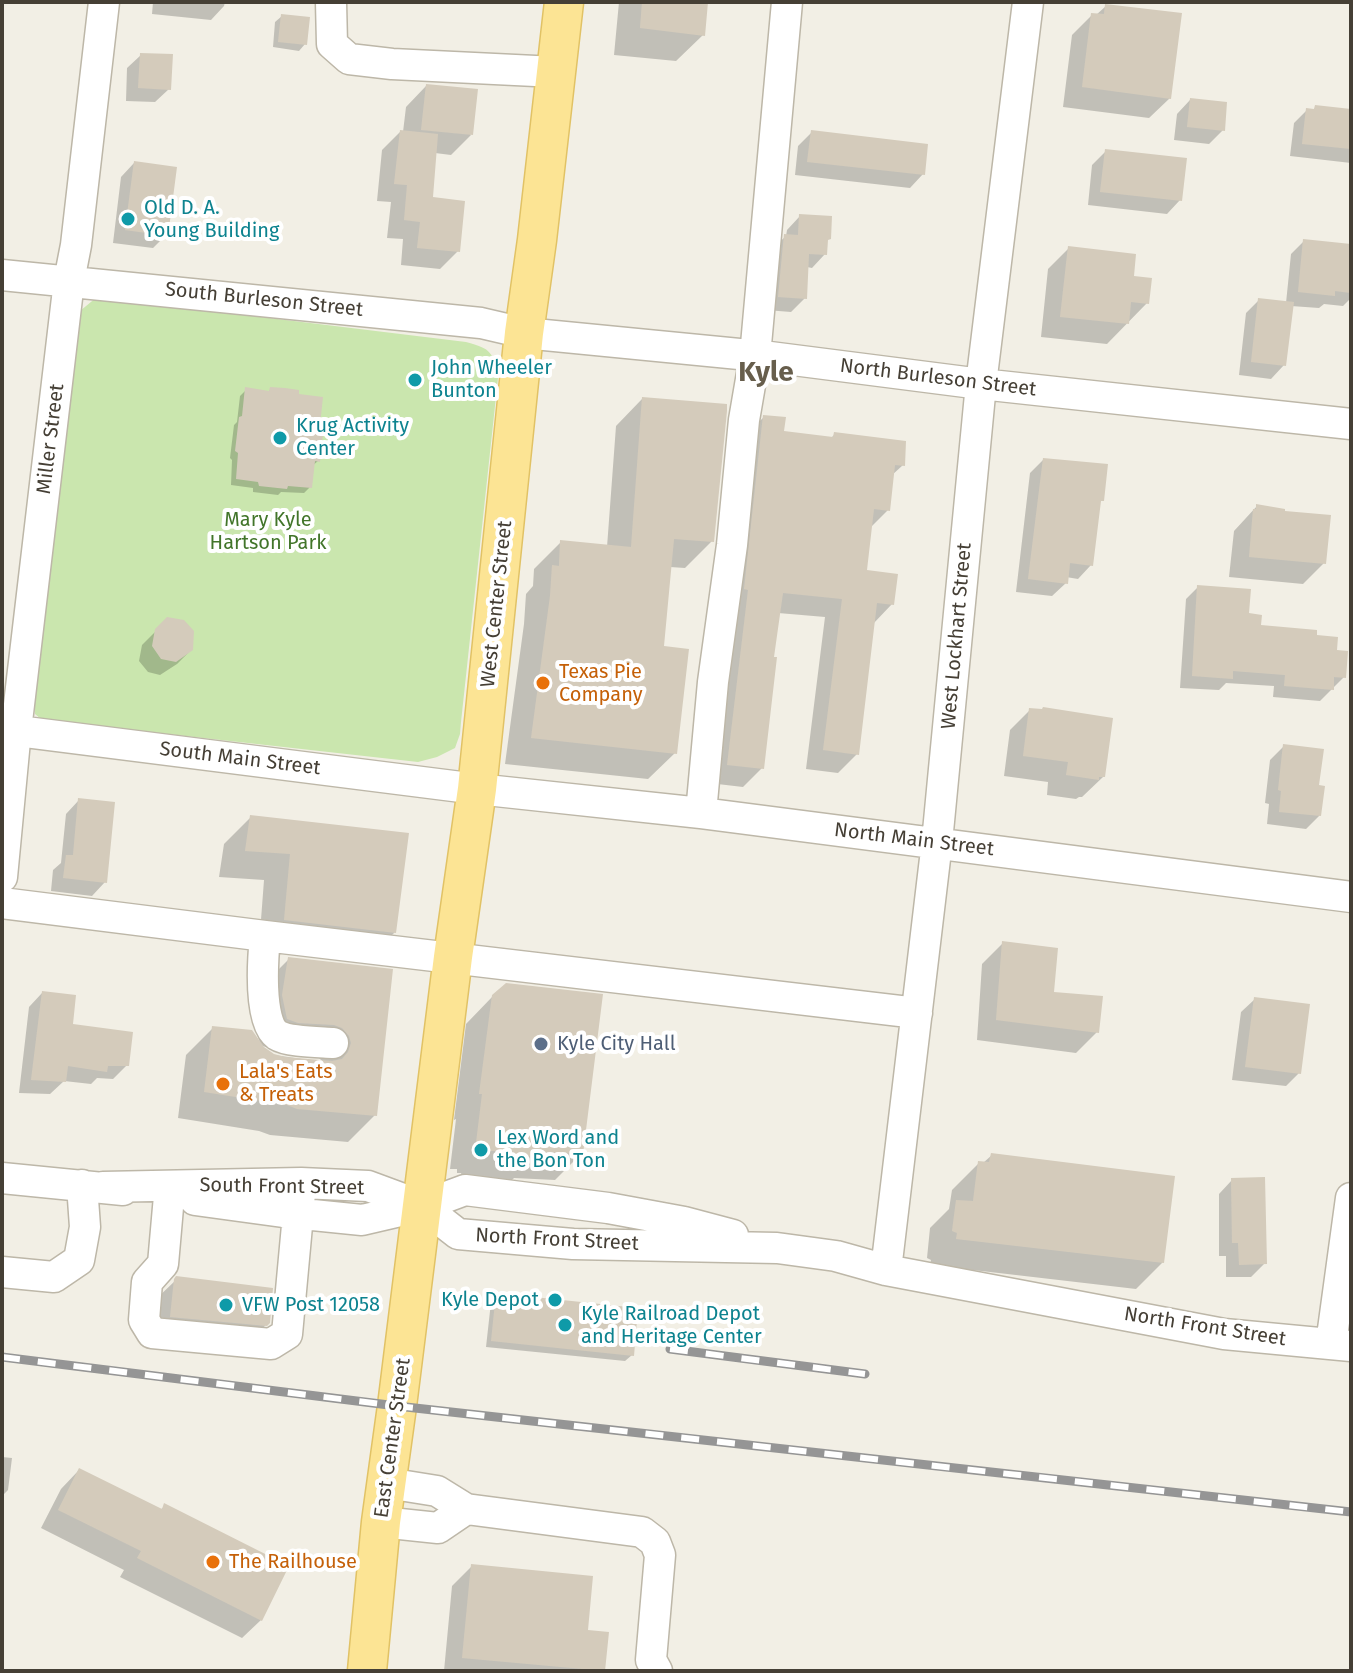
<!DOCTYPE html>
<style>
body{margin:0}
#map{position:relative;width:1353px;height:1673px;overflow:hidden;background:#f2efe5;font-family:"Fira Sans",sans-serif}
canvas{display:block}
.frame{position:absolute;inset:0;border:4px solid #453f35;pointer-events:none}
</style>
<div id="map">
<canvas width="1353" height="1673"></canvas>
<div class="frame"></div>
</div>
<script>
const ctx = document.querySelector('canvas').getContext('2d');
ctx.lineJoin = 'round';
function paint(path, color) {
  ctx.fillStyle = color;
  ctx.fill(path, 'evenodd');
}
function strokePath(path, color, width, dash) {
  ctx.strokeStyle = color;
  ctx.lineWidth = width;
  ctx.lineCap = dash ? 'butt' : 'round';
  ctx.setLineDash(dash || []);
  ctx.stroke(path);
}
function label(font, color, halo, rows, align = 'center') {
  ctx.font = font + ' "Fira Sans",sans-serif';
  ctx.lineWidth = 8;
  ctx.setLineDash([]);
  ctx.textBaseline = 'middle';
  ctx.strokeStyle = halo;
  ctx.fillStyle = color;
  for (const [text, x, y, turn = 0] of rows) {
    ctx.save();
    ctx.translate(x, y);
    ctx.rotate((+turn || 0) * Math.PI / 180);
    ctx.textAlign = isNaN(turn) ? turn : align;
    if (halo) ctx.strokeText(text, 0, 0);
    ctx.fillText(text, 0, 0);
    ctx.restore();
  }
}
paint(new Path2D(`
 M97 297 466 342C492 349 493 352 498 378L461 722 460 734 455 748 437 757 418 762 42 720 35 714 34 702 80 311Z`), '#cae6ae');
paint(new Path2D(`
 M153 2H225L224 6 211 20 152 14Z
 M619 2H706L703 35 676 61 614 55Z
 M1106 6 1170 98 1149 118 1063 107 1072 35 1092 15H1096Z
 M282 16 305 44 299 51 273 47 275 22Z
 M141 55 169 89 155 102 126 101 127 68Z
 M426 86 471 135 451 155 435 153 430 199 458 251 440 269 401 265 403 239 387 238 391 202 377 201 382 150 400 132H403L406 107Z
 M1190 100 1223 130 1209 144 1174 140 1177 114Z
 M1316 107 1351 111V163L1290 156 1294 123 1307 110 1312 111Z
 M812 132 923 174 910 188 795 175 798 146Z
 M1106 151 1180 200 1167 214 1088 205 1092 165Z
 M134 163 166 235 153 248 113 243 121 177Z
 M800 216 826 242 825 254 812 268 807 267 805 298 791 312 766 310 771 250 786 236 787 230Z
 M1304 241 1351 246V298L1343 306 1324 304 1319 308 1291 306 1284 365 1271 379 1239 375 1246 313 1259 300 1286 303 1291 254Z
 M1069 248 1132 277 1147 303 1107 344 1041 337 1048 269Z
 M271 389 318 461 312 466 310 487 304 493 281 492 278 495 253 492V488L231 485 232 460 230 458 234 425 237 422 240 396 246 390 268 392Z
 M642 399 712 541 685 568 670 567 661 648 675 753 648 779 505 764 524 624 526 594 533 586 534 569 561 542 607 547 616 426Z
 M764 417 782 433 830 439 834 435 903 465 891 476 888 510 870 528 865 572 892 604 873 624 857 754 838 773 806 769 825 617 778 613 762 768 743 787 709 783 745 435Z
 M1043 460 1102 500 1099 503 1091 565 1078 579 1066 577V583L1052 596 1016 592 1030 473Z
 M1257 506 1324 563 1303 584 1229 577 1234 531Z
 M1198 587 1259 627 1314 637 1335 651 1344 677 1320 701 1273 697 1274 686 1226 683 1219 690 1180 688 1186 599Z
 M167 620 191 650 177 664 160 675 148 672 139 661 142 645Z
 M1030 710 1103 777 1082 797H1079L1076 799 1047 795 1048 782 1004 776 1010 730Z
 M1284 746 1317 787 1320 815 1306 829 1267 824 1269 804 1265 803 1270 760Z
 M79 800 105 882 92 896 51 891 53 870 61 863 66 814Z
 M251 817 395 932 368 959 259 946 264 880 219 877 224 844Z
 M1003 943 1052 994 1097 1032 1076 1053 977 1040 982 964Z
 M289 959 391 971 375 1115 348 1142 270 1135 259 1131 178 1118 186 1055 213 1028 260 1045 274 1055 323 1062 315 1054 306 1051 271 1049 260 1045 256 1023 262 986Z
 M42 993 71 1026 127 1065 113 1079 97 1078 91 1084 64 1081 50 1094 19 1093 29 1007Z
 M493 996 582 1153 555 1180 514 1178 509 1183 462 1177 461 1173H457V1169H450L456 1119 454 1120 466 1024Z
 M1255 999 1299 1073 1286 1086 1232 1080 1241 1012Z
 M992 1155 1163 1262 1136 1289 930 1265 931 1260 927 1258 930 1228 949 1209 952 1190 979 1163H983Z
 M1232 1180 1265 1263 1251 1277H1226V1256H1219V1194Z
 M177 1279 268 1323 247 1343 150 1336 154 1301Z
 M497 1295 632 1355 625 1361 486 1347 491 1302Z
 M2 1457 12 1458 8 1490 2 1496Z
 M79 1470 160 1510 165 1506 261 1620 242 1638 120 1577 124 1570 41 1528 61 1489Z
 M472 1566 585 1631 607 1633 603 1671H444L452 1586Z`), '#0003');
paint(new Path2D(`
 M642 2H708L705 36 640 28Z
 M1105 4 1182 13 1171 99 1082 87 1091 13 1104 14Z
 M281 14 310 17 307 45 278 42Z
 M140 53 173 54 171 90 138 88Z
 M426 84 478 89 473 135 421 130Z
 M1190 98 1227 102 1225 131 1187 127Z
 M1315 105 1351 109V149L1302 144 1306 108 1314 109Z
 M400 130 438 134 433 197 465 201 460 252 417 248 420 222 404 220 407 185 394 184Z
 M811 130 928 144 925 175 807 162Z
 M1105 149 1187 158 1182 201 1100 192Z
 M134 161 177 167 168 236 125 230Z
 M799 214 832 216 831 239 828 240 827 255 809 254 807 299 778 297 784 234 798 235Z
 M1303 239 1351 244V293L1335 291V296L1298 292Z
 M1068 246 1136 254 1134 276 1152 278 1149 304 1131 302 1129 324 1060 317Z
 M1258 298 1294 302 1286 366 1251 362Z
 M245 387 269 391 270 387 285 388 299 390V394L323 397 320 425H324L320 462 315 461 312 488 288 486 287 489 259 486 258 482 236 479 238 453 235 451 239 417 242 416Z
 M642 397 727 404V411L714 542 674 539 664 646 689 649 677 754 531 738 550 596 552 565 559 566 560 540 631 547Z
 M763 415 786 417 784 431 833 437 834 432 906 441 905 466 895 465 890 511 874 509 867 570 898 574 894 605 877 603 859 755 823 750 842 599 783 593 774 657H777L764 769 727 765 748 590 744 589Z
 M1043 458 1108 464 1104 501H1101L1093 566 1070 563 1068 584 1028 579Z
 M1256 504 1285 509V511L1331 515 1326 564 1249 557 1253 509H1256Z
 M1197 585 1251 589 1249 613 1262 615 1261 625 1317 630V635L1338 637 1337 650 1348 651 1346 678 1334 677V690L1284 686 1285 675 1233 671V679L1192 676Z
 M167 617 184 620 194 631 193 650 176 662 161 659 152 646 155 629Z
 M1043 707 1113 718 1105 777H1099V780L1066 775 1068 762 1023 756 1029 708 1042 709Z
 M1283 744 1324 749 1319 785 1325 786 1321 816 1279 812 1281 791 1278 790Z
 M78 798 115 802 107 883 63 878 66 855H73Z
 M250 815 409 833 396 933 284 920 290 854 245 851Z
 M1002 941 1058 948 1054 992 1103 996 1099 1033 996 1020Z
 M288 957 393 969 377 1116 297 1109 287 1105 204 1092 212 1026 252 1030 264 1047 274 1054 285 1057 332 1061 342 1059 348 1052 351 1043 349 1036 342 1028 334 1025 298 1023 287 1019 282 995Z
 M506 983 603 994 583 1154 540 1152 538 1157 510 1155 509 1151H489L488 1147 483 1146V1143H476L482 1094H479L492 995Z
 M42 991 76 995 73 1024 133 1032 129 1066H108L107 1072 68 1066 66 1082 31 1080Z
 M1254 997 1310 1004 1301 1074 1245 1067Z
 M991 1153 1175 1176 1164 1263 956 1239 957 1233 952 1231 956 1200 973 1201 978 1161 989 1162Z
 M1265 1177 1267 1264 1239 1265 1238 1243H1232L1231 1178Z
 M176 1276 273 1288 270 1323 267 1326 170 1317 174 1279Z
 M496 1293 638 1308 634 1356 491 1341Z
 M79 1468 162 1509 164 1503 289 1566 262 1621 137 1558 141 1551 58 1510Z
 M471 1564 593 1576 588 1630 609 1632 605 1671 462 1658Z`), '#d4cbbb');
const minor = new Path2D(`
 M331 2 332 44 349 59 392 64 556 72
 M2 275 481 323 524 333 770 357 981 384 1351 424
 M2 729 477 789 701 813 1351 897
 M701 813 713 682 732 545 744 420 755 356 787 2
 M2 877 16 730 69 281 76 245 104 2
 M2 903 265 936 917 1013
 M265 936C263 957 258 1022 277 1035 288 1042 318 1042 333 1043
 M2 1178 123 1190
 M103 1187 301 1183 368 1186 422 1206 458 1234 573 1244 777 1248 836 1256 886 1270 1224 1334 1351 1346
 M169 1196 163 1264 147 1282 144 1320 152 1333 271 1344 287 1334 300 1193
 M195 1200 283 1212 362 1220 422 1206 465 1190 608 1208 684 1222 733 1235
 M886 1270 937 842 981 384 1028 2
 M2 1272 54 1277 79 1260 85 1227 82 1185
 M1331 1344 1351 1198
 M387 1483 437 1491 466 1509 642 1532 655 1542 660 1555 651 1660 657 1671
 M381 1522 438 1528 466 1509`);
const major = new Path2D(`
 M367 1671 381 1522 397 1406 453 957 477 789 524 333 537 240 564 2`);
strokePath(minor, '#bdb7a8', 33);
strokePath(major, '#e1c265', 41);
strokePath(minor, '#fff', 30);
strokePath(major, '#fce494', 38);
const rail = new Path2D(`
 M670 1349 865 1374
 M2 1357 397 1406 1351 1512`);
strokePath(rail, '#959595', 9);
strokePath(rail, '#fff', 6, [18]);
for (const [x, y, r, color] of [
 [128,219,8,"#0f9aa8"],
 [415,380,8,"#0f9aa8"],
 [280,438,8,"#0f9aa8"],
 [543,683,8,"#e8710a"],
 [541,1044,8,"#5c6f8a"],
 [223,1084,8,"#e8710a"],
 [481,1150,8,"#0f9aa8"],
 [555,1300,8,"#0f9aa8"],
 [226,1305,8,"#0f9aa8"],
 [565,1325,8,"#0f9aa8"],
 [213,1562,8,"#e8710a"]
]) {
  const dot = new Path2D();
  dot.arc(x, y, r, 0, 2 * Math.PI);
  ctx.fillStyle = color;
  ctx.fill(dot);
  strokePath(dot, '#fff', 3);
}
label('20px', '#0d838f', '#fff', [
 ["Old D. A.",144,208],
 ["Young Building",144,231],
 ["John Wheeler",431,368],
 ["Bunton",431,391],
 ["Krug Activity",296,426],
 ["Center",296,449],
 ["Lex Word and",497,1138],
 ["the Bon Ton",497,1161],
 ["Kyle Depot",539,1300,"right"],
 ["VFW Post 12058",242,1305],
 ["Kyle Railroad Depot",581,1314],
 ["and Heritage Center",581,1337]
], 'left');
label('20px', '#453f35', '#fff', [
 ["South Burleson Street",264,300,6],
 ["North Burleson Street",938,378,7],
 ["Miller Street",51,439,-83],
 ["West Center Street",497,604,-84],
 ["West Lockhart Street",957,636,-85],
 ["South Main Street",240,759,7],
 ["North Main Street",914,840,7],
 ["South Front Street",282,1187,1],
 ["North Front Street",557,1240,3],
 ["North Front Street",1205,1327,9],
 ["East Center Street",393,1438,-82]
]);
label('20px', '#42752a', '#fff', [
 ["Mary Kyle",268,520],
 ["Hartson Park",268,543]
]);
label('20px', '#c56008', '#fff', [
 ["Texas Pie",559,672],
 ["Company",559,695],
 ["Lala's Eats",239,1072],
 ["& Treats",239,1095],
 ["The Railhouse",229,1562]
], 'left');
label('20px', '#4e5e75', '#fff', [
 ["Kyle City Hall",557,1044]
], 'left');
label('bold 28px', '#675e4c', '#fff', [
 ["Kyle",766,373]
]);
</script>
